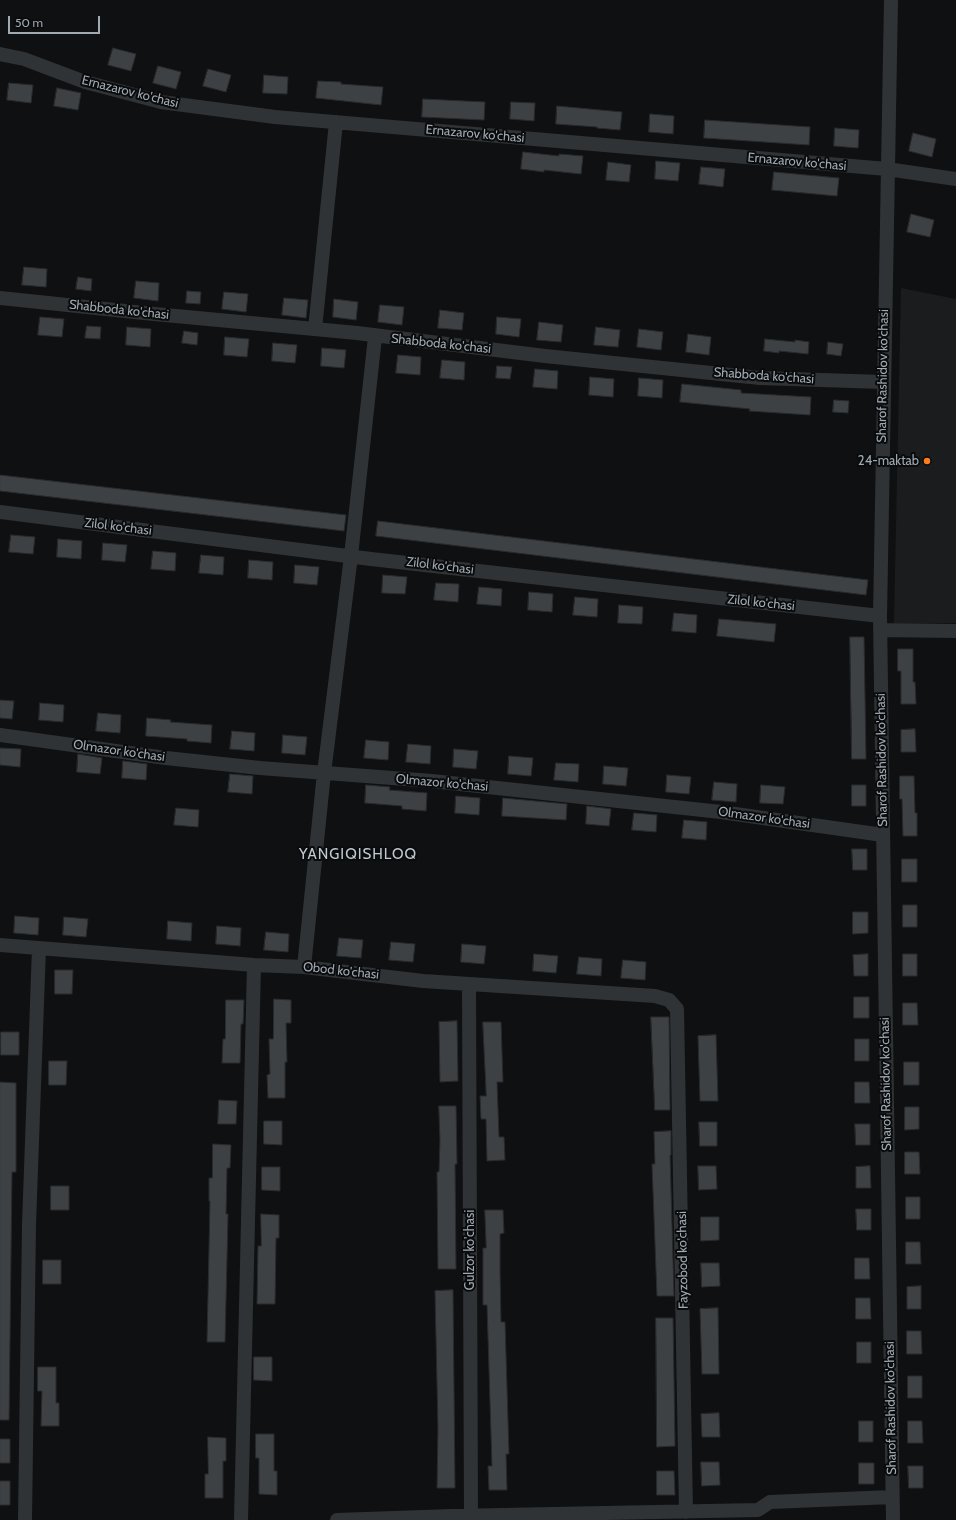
<!DOCTYPE html>
<style>
body{margin:0}
#map{position:relative;width:956px;height:1520px;overflow:hidden;background:#0f1011;font-family:Cabin,sans-serif}
canvas{display:block}
.scale{position:absolute;left:8px;top:16px;width:92px;height:18px;box-sizing:border-box;border:2px solid #a0aab3;border-top:0;padding-left:5px;font-size:12px;line-height:14px;white-space:nowrap;color:#a0aab3;-webkit-text-stroke:3px #0a0b0c;paint-order:stroke}
</style>
<div id="map">
<canvas width="956" height="1520"></canvas>
<div class="scale">50 m</div>
</div>
<script>
const ctx = document.querySelector('canvas').getContext('2d');
ctx.lineJoin = 'round';
function paint(path, color) {
  ctx.fillStyle = color;
  ctx.fill(path, 'evenodd');
}
function strokePath(path, color, width, dash) {
  ctx.strokeStyle = color;
  ctx.lineWidth = width;
  ctx.lineCap = dash ? 'butt' : 'round';
  ctx.setLineDash(dash || []);
  ctx.stroke(path);
}
function label(font, color, halo, rows, align = 'center') {
  ctx.font = font + ' Cabin,sans-serif';
  ctx.lineWidth = 4;
  ctx.setLineDash([]);
  ctx.textBaseline = 'middle';
  ctx.strokeStyle = halo;
  ctx.fillStyle = color;
  for (const [text, x, y, turn = 0] of rows) {
    ctx.save();
    ctx.translate(x, y);
    ctx.rotate((+turn || 0) * Math.PI / 180);
    ctx.textAlign = isNaN(turn) ? turn : align;
    if (halo) ctx.strokeText(text, 0, 0);
    ctx.fillText(text, 0, 0);
    ctx.restore();
  }
}
paint(new Path2D(`
 M901 288 956 299V623H894Z`), '#1b1c1e');
const building = new Path2D(`
 M113 48 136 54 131 71 108 65Z
 M158 66 181 72 176 89 153 83Z
 M208 69 231 75 226 92 203 86Z
 M264 75 288 77 287 94 263 93Z
 M318 81 341 82V84L383 87 381 105 316 98Z
 M9 83 33 85 31 103 7 100Z
 M57 88 81 93 78 110 54 106Z
 M423 99 485 102 484 120 422 117Z
 M511 102 535 103 534 121 510 119Z
 M557 106 622 112 620 130 597 128V127L556 124Z
 M650 114 674 116 673 134 649 132Z
 M705 120 810 127 809 145 704 138Z
 M835 128 859 130 858 148 834 146Z
 M913 133 936 139 932 157 909 151Z
 M523 152 559 156V154L583 156 581 174 544 170V172L521 169Z
 M656 161 680 163 678 181 655 179Z
 M608 162 631 165 629 182 606 180Z
 M701 167 725 169 723 187 699 184Z
 M774 172 839 178 837 196 772 190Z
 M911 214 934 220 930 237 907 232Z
 M24 267 47 269 46 287 22 285Z
 M78 277 92 279 91 291 76 289Z
 M136 281 159 283 158 301 134 298Z
 M187 291 201 292 200 304 186 303Z
 M224 292 248 294 246 312 222 309Z
 M284 298 308 300 306 318 282 315Z
 M334 299 358 302 356 320 333 317Z
 M380 305 404 307 402 325 378 322Z
 M440 310 464 313 462 330 438 328Z
 M40 317 64 319 62 337 38 335Z
 M497 317 521 319 519 337 496 334Z
 M539 322 563 325 561 342 537 340Z
 M87 326 101 327 100 339 85 338Z
 M127 327 151 329 150 347 126 345Z
 M596 327 620 330 618 347 594 345Z
 M639 329 663 332 661 350 637 347Z
 M184 331 198 333 197 345 182 343Z
 M688 334 711 337 709 355 686 352Z
 M225 337 249 339 247 357 224 355Z
 M765 339 795 342V340L809 342 808 354 779 351V353L764 351Z
 M828 342 843 344 841 356 827 354Z
 M273 343 297 345 295 363 272 361Z
 M322 348 346 350 344 368 321 366Z
 M398 355 421 357 420 375 396 373Z
 M442 360 465 362 464 380 440 378Z
 M497 366 512 367 510 379 496 378Z
 M535 369 558 371 557 389 533 387Z
 M590 377 614 379 613 397 589 395Z
 M639 378 663 380 662 398 638 396Z
 M682 384 741 390V393L811 397 810 415 749 411 750 409 680 402Z
 M834 400 849 401 848 413 833 412Z
 M0 475 346 515 344 531 0 491Z
 M378 521 868 580 866 595 376 536Z
 M11 535 35 537 33 554 9 552Z
 M58 539 82 541 81 559 57 557Z
 M103 543 127 545 125 562 102 560Z
 M153 551 176 553 175 571 151 569Z
 M201 555 224 557 223 575 199 573Z
 M249 560 273 562 272 580 248 578Z
 M295 565 319 567 317 585 294 583Z
 M383 575 407 577 405 594 382 593Z
 M436 583 459 584 458 602 434 600Z
 M479 587 502 589 501 606 477 604Z
 M529 592 553 594 552 612 528 610Z
 M575 597 598 599 597 617 573 615Z
 M619 605 643 607 642 624 618 623Z
 M674 613 697 615 696 633 672 631Z
 M719 619 776 624 774 642 717 636Z
 M850 637H864L866 759H852Z
 M898 649H913V682H915L916 704H901V671H898Z
 M0 700 14 701 12 719 0 718Z
 M40 703 64 705 63 722 39 720Z
 M98 713 121 715 120 733 96 731Z
 M147 718 171 720 170 722 212 725 211 743 187 741V739L146 736Z
 M915 729 916 752H901V730Z
 M232 731 255 733 254 751 230 749Z
 M283 735 307 737 305 755 282 753Z
 M366 740 389 742 388 760 364 758Z
 M408 744 431 746 430 764 406 762Z
 M0 748 21 749 20 767 0 765Z
 M454 749 478 751 476 769 453 767Z
 M78 754 102 758 100 774 77 772Z
 M509 756 533 758 531 776 508 774Z
 M123 761 147 764 146 780 122 778Z
 M556 763 579 764 578 782 554 780Z
 M604 766 628 768 626 786 603 784Z
 M230 774 253 776 252 794 228 792Z
 M667 775 691 777 689 794 666 792Z
 M900 776H914L915 813H917V836H903L902 799H900Z
 M714 782 737 784 736 802 712 800Z
 M366 785 390 787 389 790 427 793 426 811 402 809V806L365 803Z
 M761 785 785 787 783 804 760 803Z
 M852 785H866V806H852Z
 M456 796 480 798 479 815 455 813Z
 M503 798 567 804 566 820 502 816Z
 M587 806 611 809 609 826 586 824Z
 M176 808 199 810 198 827 174 825Z
 M634 813 657 815 656 832 632 830Z
 M684 820 707 822 706 840 682 838Z
 M852 849H867V870H853Z
 M902 859H917V882H902Z
 M903 905H917V927H903Z
 M853 912H868V933L853 934Z
 M15 916 39 918 38 935 14 933Z
 M64 917 88 919 86 937 63 935Z
 M168 921 192 923 191 941 167 939Z
 M217 926 241 928 240 946 216 944Z
 M266 932 289 934 288 952 264 950Z
 M339 938 363 940 361 958 337 956Z
 M391 942 415 944 413 962 389 960Z
 M462 944 486 946 484 964 461 962Z
 M534 954 558 956 556 973 533 971Z
 M868 954V976H854L853 955Z
 M903 954H917V976H903Z
 M579 957 602 959 601 976 577 974Z
 M623 960 646 962 645 980 621 978Z
 M55 970H73L72 994H55Z
 M854 997H869V1018H854Z
 M274 999 291 1000V1023H286L287 1062H285V1098H268L267 1075 270 1074 269 1039H273Z
 M226 1000H244L243 1024H241L240 1063H222L223 1039H225Z
 M903 1003H917L918 1025H903Z
 M651 1017H669L670 1110H655Z
 M457 1021 458 1081 440 1082 439 1022Z
 M483 1022H501L503 1082H497L499 1137H504L505 1160 487 1161 486 1119H481L480 1096H486Z
 M1 1032H19V1055H1Z
 M716 1035 718 1101H700L698 1036Z
 M855 1039H869V1061H855Z
 M49 1061H67L66 1085H49Z
 M904 1062H919V1085H904Z
 M0 1082 16 1083V1172H12L9 1420H0Z
 M855 1082H869L870 1103H855Z
 M219 1100 237 1101 236 1124H218Z
 M439 1106H456L457 1164H455L456 1269H438L437 1172H439L440 1141Z
 M905 1107H919V1129L905 1130Z
 M264 1121H282V1145L264 1144Z
 M699 1122H717V1146H700Z
 M855 1124H870V1145H856Z
 M671 1131V1155H670L674 1296H657L652 1164H655L654 1132Z
 M213 1144 231 1145 230 1168H227L226 1214H228L225 1342H207L210 1201H209V1178H212Z
 M905 1152H919L920 1174H905Z
 M698 1166H716L717 1189 699 1190Z
 M870 1166 871 1188H856V1167Z
 M262 1167H280V1191L262 1190Z
 M51 1186H69V1210H51Z
 M906 1197H920V1219H906Z
 M856 1209H871V1230H857Z
 M485 1210H503L504 1233 500 1234V1271L501 1322H505L509 1454H506L507 1490H489L488 1466H492L487 1305H483V1248H486Z
 M261 1214 279 1215V1238H276L275 1304H257L258 1246H261Z
 M701 1217H719V1240L701 1241Z
 M906 1242H920L921 1264H906Z
 M855 1258H869L870 1279H855Z
 M43 1260H61V1284H43Z
 M701 1263H719L720 1286 702 1287Z
 M921 1286V1309H907V1287Z
 M453 1290 455 1488H437L438 1429 435 1291Z
 M856 1298H870L871 1319H856Z
 M718 1308 719 1374H702L700 1309Z
 M656 1318H673L675 1446 657 1447Z
 M907 1331H921L922 1354H907Z
 M857 1342H871V1363H857Z
 M254 1357H272V1381L254 1380Z
 M38 1367H56V1403H59V1426H41L42 1391H38Z
 M908 1376H922V1398H908Z
 M719 1413 720 1437H702L701 1414Z
 M859 1421H873V1442H859Z
 M908 1421H922L923 1443H908Z
 M256 1434H274V1471H277V1495L259 1494V1458H256Z
 M208 1437 226 1438V1461H223V1498H205V1474H208Z
 M0 1439H10V1463H0Z
 M701 1462H719L720 1485 702 1486Z
 M859 1463H874V1484H859Z
 M908 1466H923V1488H909Z
 M657 1471H674L675 1495H657Z
 M0 1481H10V1505H0Z`);
paint(building, '#3e4144');
strokePath(building, '#292a2d', 1);
strokePath(new Path2D(`
 M891 0 880 616 893 1520
 M0 54 24 59 85 82 161 102 275 117 887 169 956 179
 M0 298 144 313 357 333 545 356 760 378 883 382
 M315 329 336 122
 M0 512 371 559 880 616
 M880 630 956 631
 M0 735 166 758 260 768 432 781 721 812 883 835
 M0 945 254 965 304 967 423 981 655 996 669 1000 677 1009 686 1512
 M304 967 324 773 351 556 375 337
 M469 984 471 1516
 M25 1520 29 1224 39 948
 M241 1520 254 965
 M337 1520 452 1516 758 1510 770 1502 892 1497`), '#303336', 14);
for (const [x, y, r, color] of [
 [927,461,4,"#fb7d1d"]
]) {
  const dot = new Path2D();
  dot.arc(x, y, r, 0, 2 * Math.PI);
  ctx.fillStyle = color;
  ctx.fill(dot);
  strokePath(dot, '#0a0b0c', 1.5);
}
label('13px', '#a0aab3', '#0a0b0c', [
 ["Ernazarov ko'chasi",130,92,14],
 ["Ernazarov ko'chasi",475,134,5],
 ["Ernazarov ko'chasi",797,162,5],
 ["Shabboda ko'chasi",119,310,6],
 ["Shabboda ko'chasi",441,344,6],
 ["Shabboda ko'chasi",764,376,4],
 ["Sharof Rashidov ko'chasi",883,376,-89],
 ["Zilol ko'chasi",118,527,7],
 ["Zilol ko'chasi",440,566,7],
 ["Zilol ko'chasi",761,603,6],
 ["Olmazor ko'chasi",119,751,8],
 ["Sharof Rashidov ko'chasi",882,760,-91],
 ["Olmazor ko'chasi",442,783,5],
 ["Olmazor ko'chasi",764,818,8],
 ["Obod ko'chasi",341,971,6],
 ["Sharof Rashidov ko'chasi",886,1084,-91],
 ["Gulzor ko'chasi",470,1250,-90],
 ["Fayzobod ko'chasi",683,1260,-91],
 ["Sharof Rashidov ko'chasi",891,1408,-91]
]);
label('13px', '#a0aab3', '#0a0b0c', [
 ["24-maktab",919,461]
], 'right');
ctx.letterSpacing = '1px';
label('15px', '#c1c8cf', '#0a0b0c', [
 ["YANGIQISHLOQ",358,855]
]);
ctx.letterSpacing = '0px';
</script>
